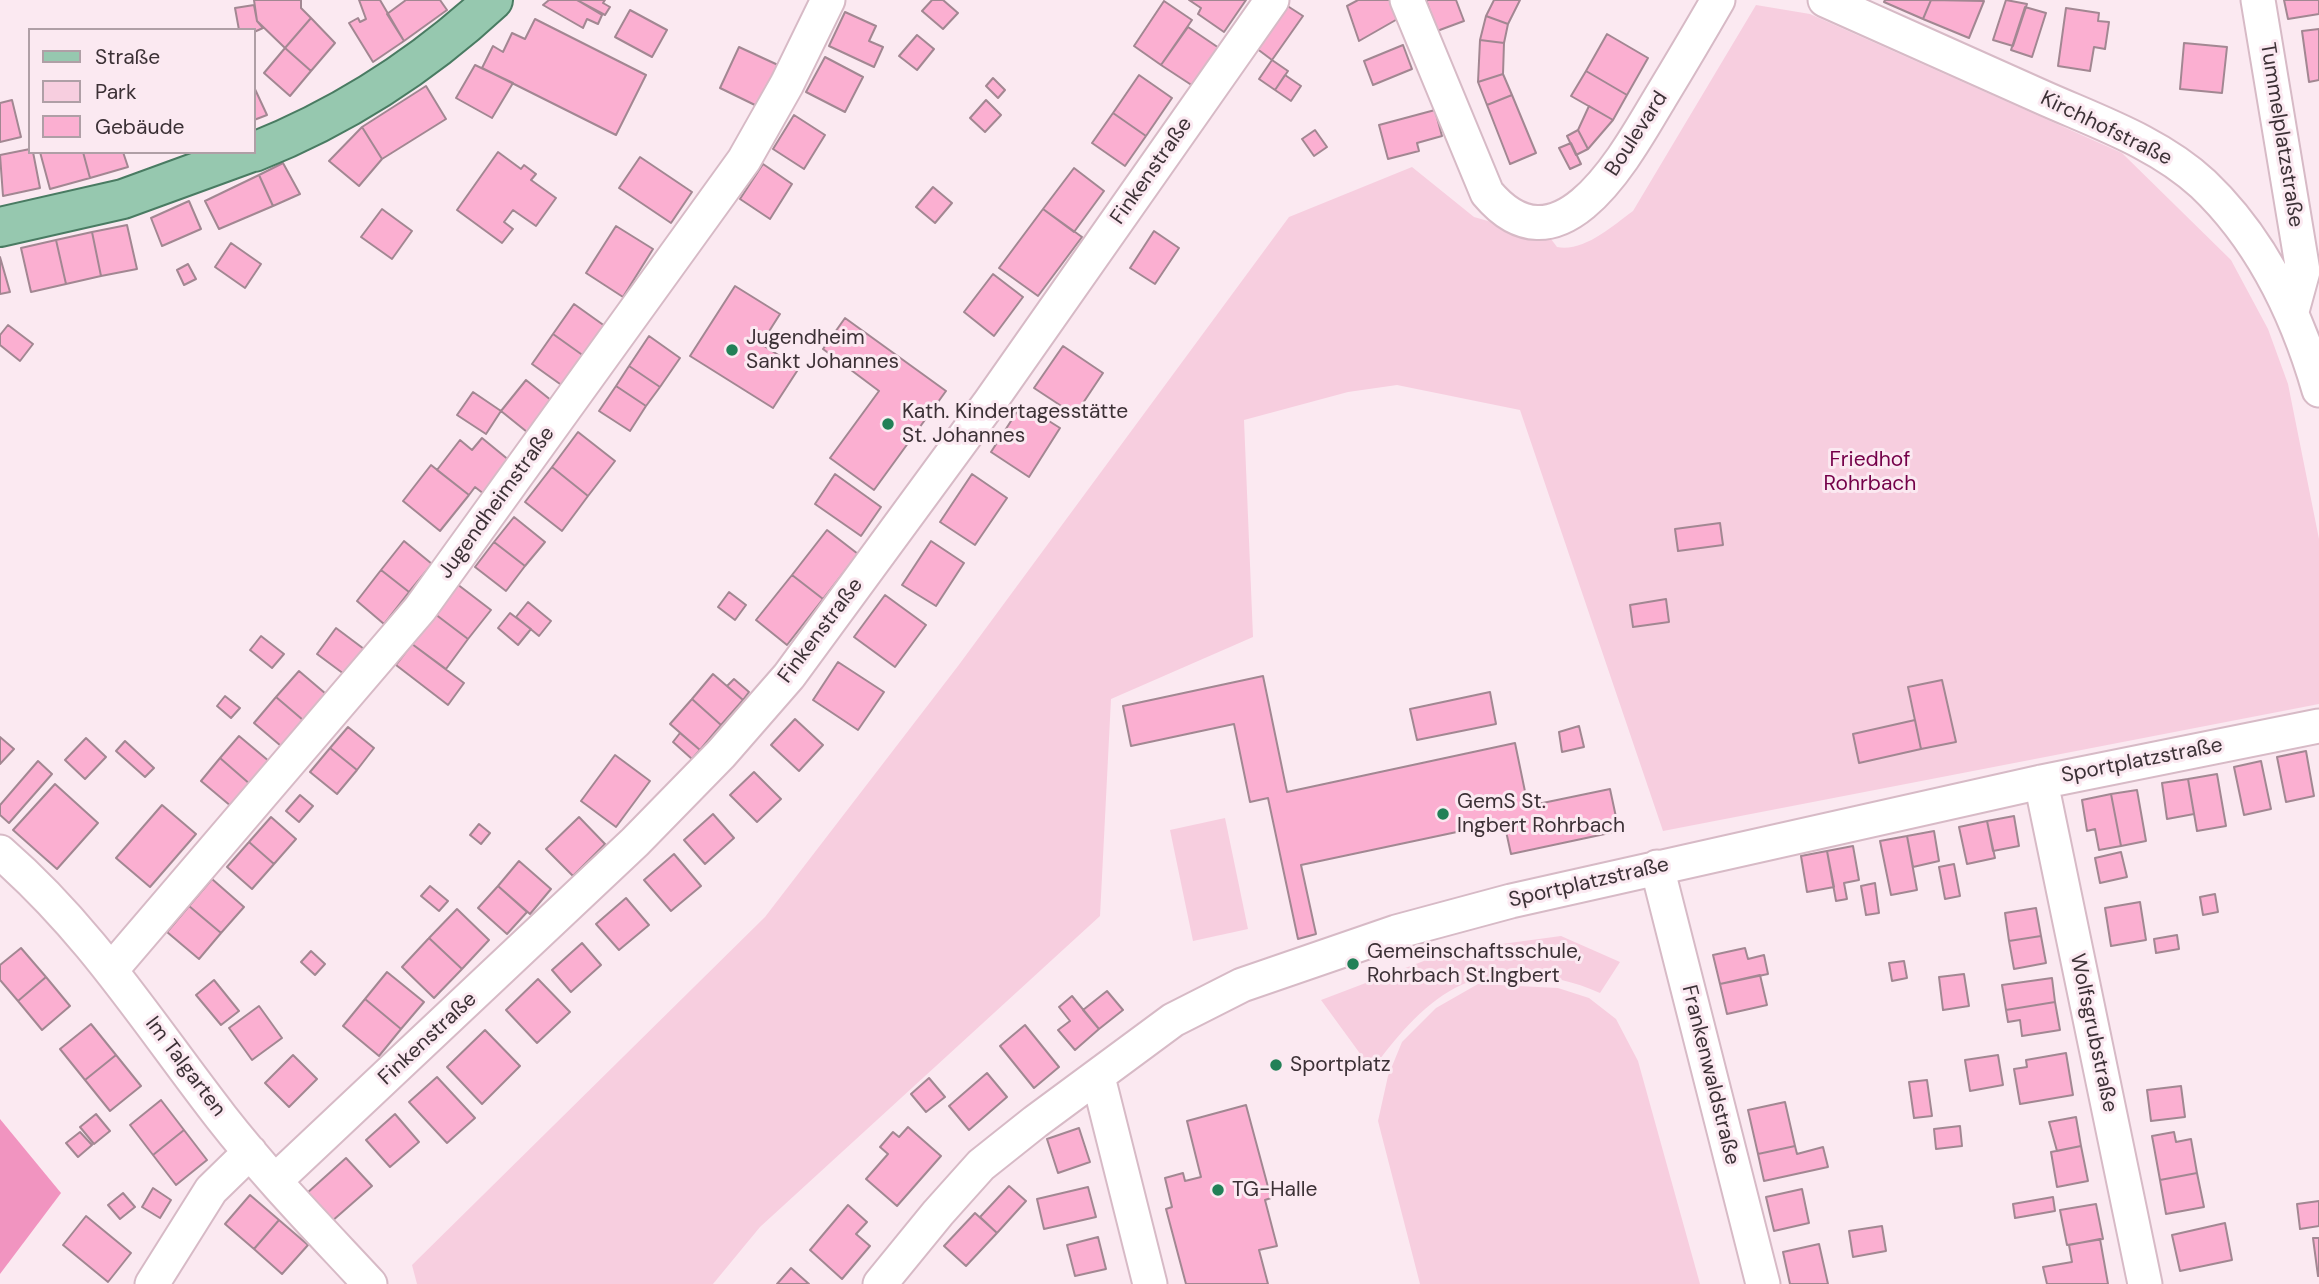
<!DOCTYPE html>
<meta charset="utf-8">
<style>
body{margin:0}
#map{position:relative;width:2319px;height:1284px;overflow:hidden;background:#fbe9f1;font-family:"DM Sans",sans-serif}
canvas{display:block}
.legend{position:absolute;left:28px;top:28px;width:228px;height:126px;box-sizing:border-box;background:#fbe9f1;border:2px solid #af9fa6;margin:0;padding:9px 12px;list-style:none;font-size:21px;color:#3c3136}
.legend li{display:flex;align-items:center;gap:14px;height:35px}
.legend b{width:35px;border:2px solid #af9fa6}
</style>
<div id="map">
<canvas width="2319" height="1284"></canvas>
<ul class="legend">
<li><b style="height:9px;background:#96c8af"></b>Straße</li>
<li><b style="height:19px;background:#f7cedf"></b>Park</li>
<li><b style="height:19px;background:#fbafd1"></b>Gebäude</li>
</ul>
</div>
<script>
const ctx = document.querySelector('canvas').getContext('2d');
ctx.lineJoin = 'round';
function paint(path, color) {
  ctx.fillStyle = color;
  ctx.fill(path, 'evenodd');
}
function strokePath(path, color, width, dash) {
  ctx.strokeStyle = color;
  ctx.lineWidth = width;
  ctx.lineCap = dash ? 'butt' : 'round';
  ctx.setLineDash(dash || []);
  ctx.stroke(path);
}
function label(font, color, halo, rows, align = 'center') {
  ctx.font = font + ' "DM Sans",sans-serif';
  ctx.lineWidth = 6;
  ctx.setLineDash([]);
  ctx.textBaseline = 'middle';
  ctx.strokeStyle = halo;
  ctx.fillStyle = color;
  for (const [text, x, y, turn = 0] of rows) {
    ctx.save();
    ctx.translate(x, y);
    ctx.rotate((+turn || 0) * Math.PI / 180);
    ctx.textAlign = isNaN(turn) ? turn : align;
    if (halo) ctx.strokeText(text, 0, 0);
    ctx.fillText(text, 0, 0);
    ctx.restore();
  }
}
paint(new Path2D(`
 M1756 5 1810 14 2122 153 2231 260 2268 329 2288 384 2319 539V704L1663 831 1520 410 1397 385 1348 392 1244 420 1253 637 1111 699 1100 916 760 1227 713 1284H417L412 1265 765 917 958 666 1289 217 1412 167 1474 217 1551 239 1557 247C1584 252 1611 227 1633 211Z
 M1225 818 1248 929 1193 941 1170 830Z
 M1561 936 1620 962 1600 993C1557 974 1500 965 1455 988 1422 1005 1393 1041 1372 1070L1321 1000 1450 951Z
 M1478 984 1558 988 1589 998 1616 1019 1638 1061 1700 1284H1420L1378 1121 1388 1076 1402 1042 1436 1008Z`), '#f7cedf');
paint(new Path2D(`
 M0 1119 61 1193 0 1274Z`), '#f194c0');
const building = new Path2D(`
 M254 0H301V8L311 18 285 48 257 21Z
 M359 0H380L404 41 373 62 349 23 358 18 360 22 366 19Z
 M406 0H440L447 10 404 41 387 14Z
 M549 0H577L602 15 598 24 587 19 583 28 543 5Z
 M577 0H605L603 3 610 7 605 15Z
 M932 0H943L958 13 943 29 922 11Z
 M1189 0H1246L1224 32 1198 14 1201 8Z
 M1358 0H1393L1401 17 1359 41 1347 6Z
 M1426 0H1456L1464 21 1437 31Z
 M1494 0H1520L1508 24 1486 16Z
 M1885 0H1931L1923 19 1884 2Z
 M1931 0 1984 1 1969 38 1923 19Z
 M2006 0 2027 4 2013 46 1993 40Z
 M2284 0H2319V14L2288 19Z
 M1164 1 1192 20 1161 65 1134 46Z
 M254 5 257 21 263 28 254 32 239 30 235 8Z
 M1286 5 1303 16 1272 60 1256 48Z
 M2025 7 2046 13 2032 57 2011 50Z
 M2066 8 2099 13 2098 21 2109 22 2105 49 2094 47 2090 71 2058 66Z
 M630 10 667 30 652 57 615 37Z
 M845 12 876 26 869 41 883 47 874 67 829 46Z
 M1486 16 1508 24 1504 43 1480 40Z
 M311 18 335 43 311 71 285 48Z
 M535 19 646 75 616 135 482 68 493 46 503 52 512 33 525 39Z
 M1188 27 1219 48 1193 86 1161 65Z
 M2319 29V80L2309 82 2302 31Z
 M1607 34 1648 58 1627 95 1586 71Z
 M917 35 934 49 917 70 899 56Z
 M1480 40 1504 43 1503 74 1478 82Z
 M2184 43 2227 47 2222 93 2180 89Z
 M1403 45 1412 69 1373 85 1364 61Z
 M739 47 778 65 759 107 720 88Z
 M285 48 311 71 290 96 264 73Z
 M825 57 863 77 845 112 806 92Z
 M1272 60 1288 71 1275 90 1259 79Z
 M475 65 513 83 492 118 456 98Z
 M1586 71 1627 95 1613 120 1571 96Z
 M1503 74 1512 95 1487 105 1478 82Z
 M1139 75 1172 98 1146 136 1113 113Z
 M1285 75 1301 86 1291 101 1275 90Z
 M993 78 1005 90 998 98 986 86Z
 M426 86 446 119 382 159 362 127Z
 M254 87 267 115 254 120Z
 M1512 95 1536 153 1510 164 1487 105Z
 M12 100 21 137 0 142V103Z
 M986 100 1001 115 985 132 970 118Z
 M1589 106 1613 120 1588 149 1578 130Z
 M1435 110 1442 136 1417 143 1419 151 1388 159 1379 125Z
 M1113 113 1146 136 1125 166 1092 143Z
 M794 115 825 135 804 169 773 149Z
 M362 127 382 159 359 186 329 161Z
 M1315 130 1327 147 1314 156 1302 139Z
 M1578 130 1588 149 1576 155 1567 136Z
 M1571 143 1581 164 1570 169 1559 148Z
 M30 149 33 152 40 188 3 196 0 155Z
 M40 152H83L90 178 50 189Z
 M83 152H123L128 167 90 178Z
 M498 152 521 169 524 165 536 174 531 180 556 198 536 226 513 210 504 222 513 229 502 243 457 210Z
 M640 157 692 192 671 223 619 188Z
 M283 163 300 194 273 206 259 175Z
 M763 164 792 184 770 219 740 199Z
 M1074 168 1104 191 1074 232 1043 209Z
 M259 175 273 206 219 229 205 201Z
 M933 187 952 203 935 223 916 207Z
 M189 201 201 229 162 246 151 218Z
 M382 209 412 231 392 259 361 237Z
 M1043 209 1082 237 1038 296 999 268Z
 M127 225 137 269 101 276 92 232Z
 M616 226 653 249 623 297 586 273Z
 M1154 231 1179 248 1155 284 1130 268Z
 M92 232 101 276 66 284 56 240Z
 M56 240 66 284 31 292 21 248Z
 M231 243 261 264 245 288 215 267Z
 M0 257 10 292 0 294Z
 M188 264 196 279 184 285 177 270Z
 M993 274 1023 297 994 336 964 312Z
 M735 286 780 314 761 344 799 368 773 408 690 356Z
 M574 304 609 329 588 359 553 334Z
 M845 318 946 391 874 490 830 458 879 391 823 349Z
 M8 325 33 344 20 361 0 345V335Z
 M553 334 588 359 567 389 532 364Z
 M649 336 680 358 660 387 629 366Z
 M1063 346 1103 373 1075 415 1034 388Z
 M629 366 660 387 646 406 616 386Z
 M526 380 557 405 532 436 501 411Z
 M616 386 646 406 630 431 599 411Z
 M473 392 501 411 486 434 457 415Z
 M1022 404 1060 428 1029 477 991 452Z
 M578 432 615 461 588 496 552 467Z
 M482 438 510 461 484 494 475 487 469 495 437 470 460 440 472 450Z
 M431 465 469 495 440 531 403 501Z
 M552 467 588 496 562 531 525 502Z
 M835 474 881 507 861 536 815 504Z
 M972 474 1007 498 975 545 940 522Z
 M514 517 545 542 525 566 494 542Z
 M1720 523 1723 545 1678 551 1675 529Z
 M827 530 858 554 823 599 792 575Z
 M404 541 432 564 409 592 381 570Z
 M931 541 964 563 936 606 902 585Z
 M494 542 525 566 506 591 475 567Z
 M381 570 409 592 384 624 357 601Z
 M792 575 823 599 787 645 756 620Z
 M457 584 491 610 468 639 435 614Z
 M729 592 746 605 735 620 718 607Z
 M885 595 926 625 895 667 854 637Z
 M1666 599 1669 622 1633 627 1630 605Z
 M528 602 551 621 539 636 516 617Z
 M510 613 531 629 518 645 498 628Z
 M435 614 468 639 446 669 412 644Z
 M336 628 364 649 344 674 317 654Z
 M261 636 284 654 272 668 250 650Z
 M412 644 464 683 448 705 396 665Z
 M838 662 884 692 858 730 813 700Z
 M299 671 326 694 303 720 276 697Z
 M713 674 743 700 721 725 692 699Z
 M1263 676 1287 792 1515 743 1528 806 1610 789 1619 831 1511 854 1504 822 1301 865 1316 934 1298 939 1268 798 1250 802 1234 724 1131 746 1123 706Z
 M734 679 749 692 743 700 727 686Z
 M1942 680 1956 742 1921 749 1908 687Z
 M1490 692 1496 724 1417 740 1410 709Z
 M225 696 240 708 231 718 217 706Z
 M276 697 303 720 281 746 254 723Z
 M692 699 721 725 700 750 670 724Z
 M795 719 823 745 799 771 771 745Z
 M1915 720 1921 749 1859 763 1853 734Z
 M1579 726 1584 747 1562 752 1559 732Z
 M348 727 374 748 357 770 330 748Z
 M680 733 700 750 692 759 673 742Z
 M239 736 270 762 251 785 220 758Z
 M0 737 14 749 0 764Z
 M86 738 106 757 85 779 65 760Z
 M125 741 154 768 145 777 116 751Z
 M330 748 357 770 337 794 310 772Z
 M2306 751 2314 796 2286 802 2277 757Z
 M615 755 650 781 616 827 581 801Z
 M220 758 251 785 232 807 201 781Z
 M38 761 52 774 9 823 0 815V805Z
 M2261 761 2271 809 2244 815 2234 767Z
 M754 772 781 799 757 822 730 795Z
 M2217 774 2226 826 2197 831 2188 779Z
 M2188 779 2194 814 2167 819 2162 783Z
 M55 784 98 823 57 869 13 830Z
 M2137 790 2146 841 2121 846 2111 794Z
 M2111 794 2121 846 2099 850 2095 829 2087 831 2082 800Z
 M300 795 313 806 299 822 286 811Z
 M162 805 196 834 150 887 116 858Z
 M713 814 734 838 705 864 684 840Z
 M2014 816 2019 846 1993 851 1987 821Z
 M271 817 296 839 274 864 249 842Z
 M579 817 605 844 573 876 546 849Z
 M1987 821 1995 858 1967 864 1959 827Z
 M479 824 490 833 481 844 470 835Z
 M1934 831 1939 861 1913 867 1907 836Z
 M1907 836 1917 890 1891 895 1880 841Z
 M249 842 274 864 252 889 227 867Z
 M1853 846 1859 880 1844 883 1847 899 1836 901 1827 851Z
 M1827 851 1834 887 1807 892 1801 856Z
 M2121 852 2127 877 2100 883 2095 858Z
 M674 854 701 886 671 911 644 880Z
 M519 861 551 889 530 914 498 886Z
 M1954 864 1960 896 1945 899 1939 867Z
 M212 879 244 907 221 933 189 906Z
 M1875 883 1879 913 1866 915 1861 886Z
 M430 886 448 901 439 911 421 896Z
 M498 886 527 912 507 934 478 908Z
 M2215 894 2218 912 2203 915 2200 897Z
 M626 898 649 925 619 950 596 924Z
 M2140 902 2146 940 2111 946 2105 908Z
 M189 906 221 933 199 959 167 932Z
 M2036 908 2041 936 2009 941 2005 913Z
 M457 909 489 940 462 969 429 938Z
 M2177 935 2179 949 2156 953 2154 939Z
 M2041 936 2046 963 2014 969 2009 941Z
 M429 938 462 969 434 998 402 967Z
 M582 943 601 965 571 992 552 970Z
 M21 948 46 977 18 1001 0 980V965Z
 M1745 948 1748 959 1764 955 1768 974 1720 984 1713 955Z
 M311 951 325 964 315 975 301 962Z
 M1904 961 1907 978 1892 981 1889 963Z
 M387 972 424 1002 401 1029 365 999Z
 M1964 974 1969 1006 1943 1010 1939 977Z
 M1760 975 1767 1005 1727 1014 1720 984Z
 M46 977 70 1006 42 1030 18 1001Z
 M2052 978 2055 1002 2006 1010 2002 985Z
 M538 979 570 1012 537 1043 506 1010Z
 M214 980 239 1011 221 1025 196 995Z
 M1107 991 1123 1010 1099 1029 1083 1010Z
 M1072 996 1099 1029 1075 1050 1058 1030 1070 1021 1059 1007Z
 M365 999 401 1029 379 1056 343 1026Z
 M2055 1002 2060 1030 2022 1036 2020 1020 2008 1022 2006 1010Z
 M259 1006 282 1038 252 1060 229 1028Z
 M91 1024 116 1055 85 1080 60 1049Z
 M1025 1025 1059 1067 1034 1088 1000 1046Z
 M485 1030 520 1066 482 1104 447 1067Z
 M2066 1053 2073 1095 2020 1104 2014 1069 2027 1067 2026 1060Z
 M116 1055 141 1086 110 1111 85 1080Z
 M293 1055 317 1079 289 1107 265 1083Z
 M1998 1055 2003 1085 1970 1091 1965 1060Z
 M987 1073 1007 1097 969 1130 949 1106Z
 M437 1077 475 1118 447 1143 409 1102Z
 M929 1078 945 1097 926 1112 911 1094Z
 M1927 1080 1932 1116 1914 1118 1909 1082Z
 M2181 1086 2185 1117 2151 1121 2147 1090Z
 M161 1100 184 1130 153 1155 130 1125Z
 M1785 1102 1795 1146 1758 1154 1748 1110Z
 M1246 1105 1271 1198 1265 1200 1277 1246 1259 1250 1268 1284H1186L1166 1209 1172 1207 1165 1178 1183 1173 1185 1181 1201 1177 1187 1121Z
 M96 1114 110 1131 94 1144 80 1127Z
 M395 1114 419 1142 390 1167 366 1140Z
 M2076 1117 2081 1146 2057 1151 2049 1122Z
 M1960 1126 1962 1146 1936 1149 1934 1129Z
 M908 1127 941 1156 897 1206 866 1179 888 1154 880 1147 893 1132 899 1137Z
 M1079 1128 1090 1162 1058 1173 1047 1139Z
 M184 1130 207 1160 176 1185 153 1155Z
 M80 1132 92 1145 78 1157 66 1143Z
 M2174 1132 2176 1142 2191 1139 2197 1173 2160 1180 2152 1136Z
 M1795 1146 1797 1154 1823 1147 1828 1167 1764 1181 1758 1154Z
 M2081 1146 2088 1181 2057 1187 2051 1152Z
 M346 1158 372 1186 331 1222 306 1194Z
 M2197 1173 2204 1207 2166 1214 2160 1180Z
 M1009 1186 1026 1201 997 1233 980 1217Z
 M1088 1187 1096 1217 1044 1229 1037 1199Z
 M153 1188 171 1200 160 1218 142 1207Z
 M1802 1189 1809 1223 1774 1231 1766 1197Z
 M123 1193 135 1207 120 1219 108 1205Z
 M250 1195 279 1220 254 1249 225 1224Z
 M2053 1197 2055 1211 2015 1218 2013 1204Z
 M2319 1201V1226L2300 1229 2297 1204Z
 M2096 1204 2103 1239 2067 1245 2060 1210Z
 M848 1205 867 1222 856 1234 870 1246 842 1279 810 1250Z
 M975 1213 997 1233 966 1266 944 1246Z
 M86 1216 131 1253 108 1282 63 1245Z
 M279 1220 308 1245 282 1274 254 1249Z
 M2225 1223 2232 1260 2180 1271 2172 1235Z
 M1882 1226 1886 1251 1853 1257 1849 1231Z
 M1098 1237 1106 1269 1075 1276 1067 1245Z
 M2313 1238H2319V1276H2318Z
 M2100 1239 2108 1284H2047L2043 1267 2072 1262 2069 1245Z
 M1819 1244 1828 1284H1790L1783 1252Z
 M791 1268 809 1284H777Z`);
paint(building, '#fbafd1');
strokePath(building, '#a28792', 2);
const minor = new Path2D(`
 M1407 0 1487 193C1560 280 1627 153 1660 98 1680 65 1699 33 1718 0
 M1825 0C1898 33 1971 65 2044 98 2098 122 2159 143 2203 184 2262 240 2297 314 2319 390
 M2258 0 2303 271 2292 311
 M2041 782 2145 1284
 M0 852C91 931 148 1023 221 1117 267 1176 319 1229 370 1284
 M1657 867 1763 1284
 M112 969 420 609 744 160 787 84 828 0
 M1098 1077 1150 1284
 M275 1181 635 842 721 754 789 676 990 402 1272 0
 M152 1284 211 1190 250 1152
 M880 1284 938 1213 981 1165 1035 1122 1173 1020 1242 985 1396 932 1511 901 2041 782 2319 726`);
const major = new Path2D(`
 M254 152C342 117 424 64 493 0
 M0 227 123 199 252 152`);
strokePath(minor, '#d7bac6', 37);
strokePath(major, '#497b62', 42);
strokePath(minor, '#fff', 33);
strokePath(major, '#96c8af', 38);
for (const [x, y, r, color] of [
 [732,350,7,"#228057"],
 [888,424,7,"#228057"],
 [1443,814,7,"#228057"],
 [1353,964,7,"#228057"],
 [1276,1065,7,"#228057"],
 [1218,1190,7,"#228057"]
]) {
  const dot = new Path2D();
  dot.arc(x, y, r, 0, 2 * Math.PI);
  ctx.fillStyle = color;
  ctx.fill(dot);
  strokePath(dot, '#fbe9f1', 2.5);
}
label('21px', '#3c3136', '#fbe9f1', [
 ["Kirchhofstraße",2106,129,26],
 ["Boulevard",1637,134,-57],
 ["Tummelplatzstraße",2281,135,81],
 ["Finkenstraße",1152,171,-55],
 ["Jugendheimstraße",497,503,-54],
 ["Finkenstraße",821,631,-53],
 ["Sportplatzstraße",2142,761,-11],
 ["Sportplatzstraße",1589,883,-13],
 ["Wolfsgrubstraße",2093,1033,78],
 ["Finkenstraße",428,1039,-43],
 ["Im Talgarten",185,1067,53],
 ["Frankenwaldstraße",1710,1075,76]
]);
label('21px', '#3c3136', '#fbe9f1', [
 ["Jugendheim",746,338],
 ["Sankt Johannes",746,362],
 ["Kath. Kindertagesstätte",902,412],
 ["St. Johannes",902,436],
 ["GemS St.",1457,802],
 ["Ingbert Rohrbach",1457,826],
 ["Gemeinschaftsschule,",1367,952],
 ["Rohrbach St.Ingbert",1367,976],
 ["Sportplatz",1290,1065],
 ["TG-Halle",1232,1190]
], 'left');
label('21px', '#740049', '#fbe9f1', [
 ["Friedhof",1870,460],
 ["Rohrbach",1870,484]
]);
</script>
